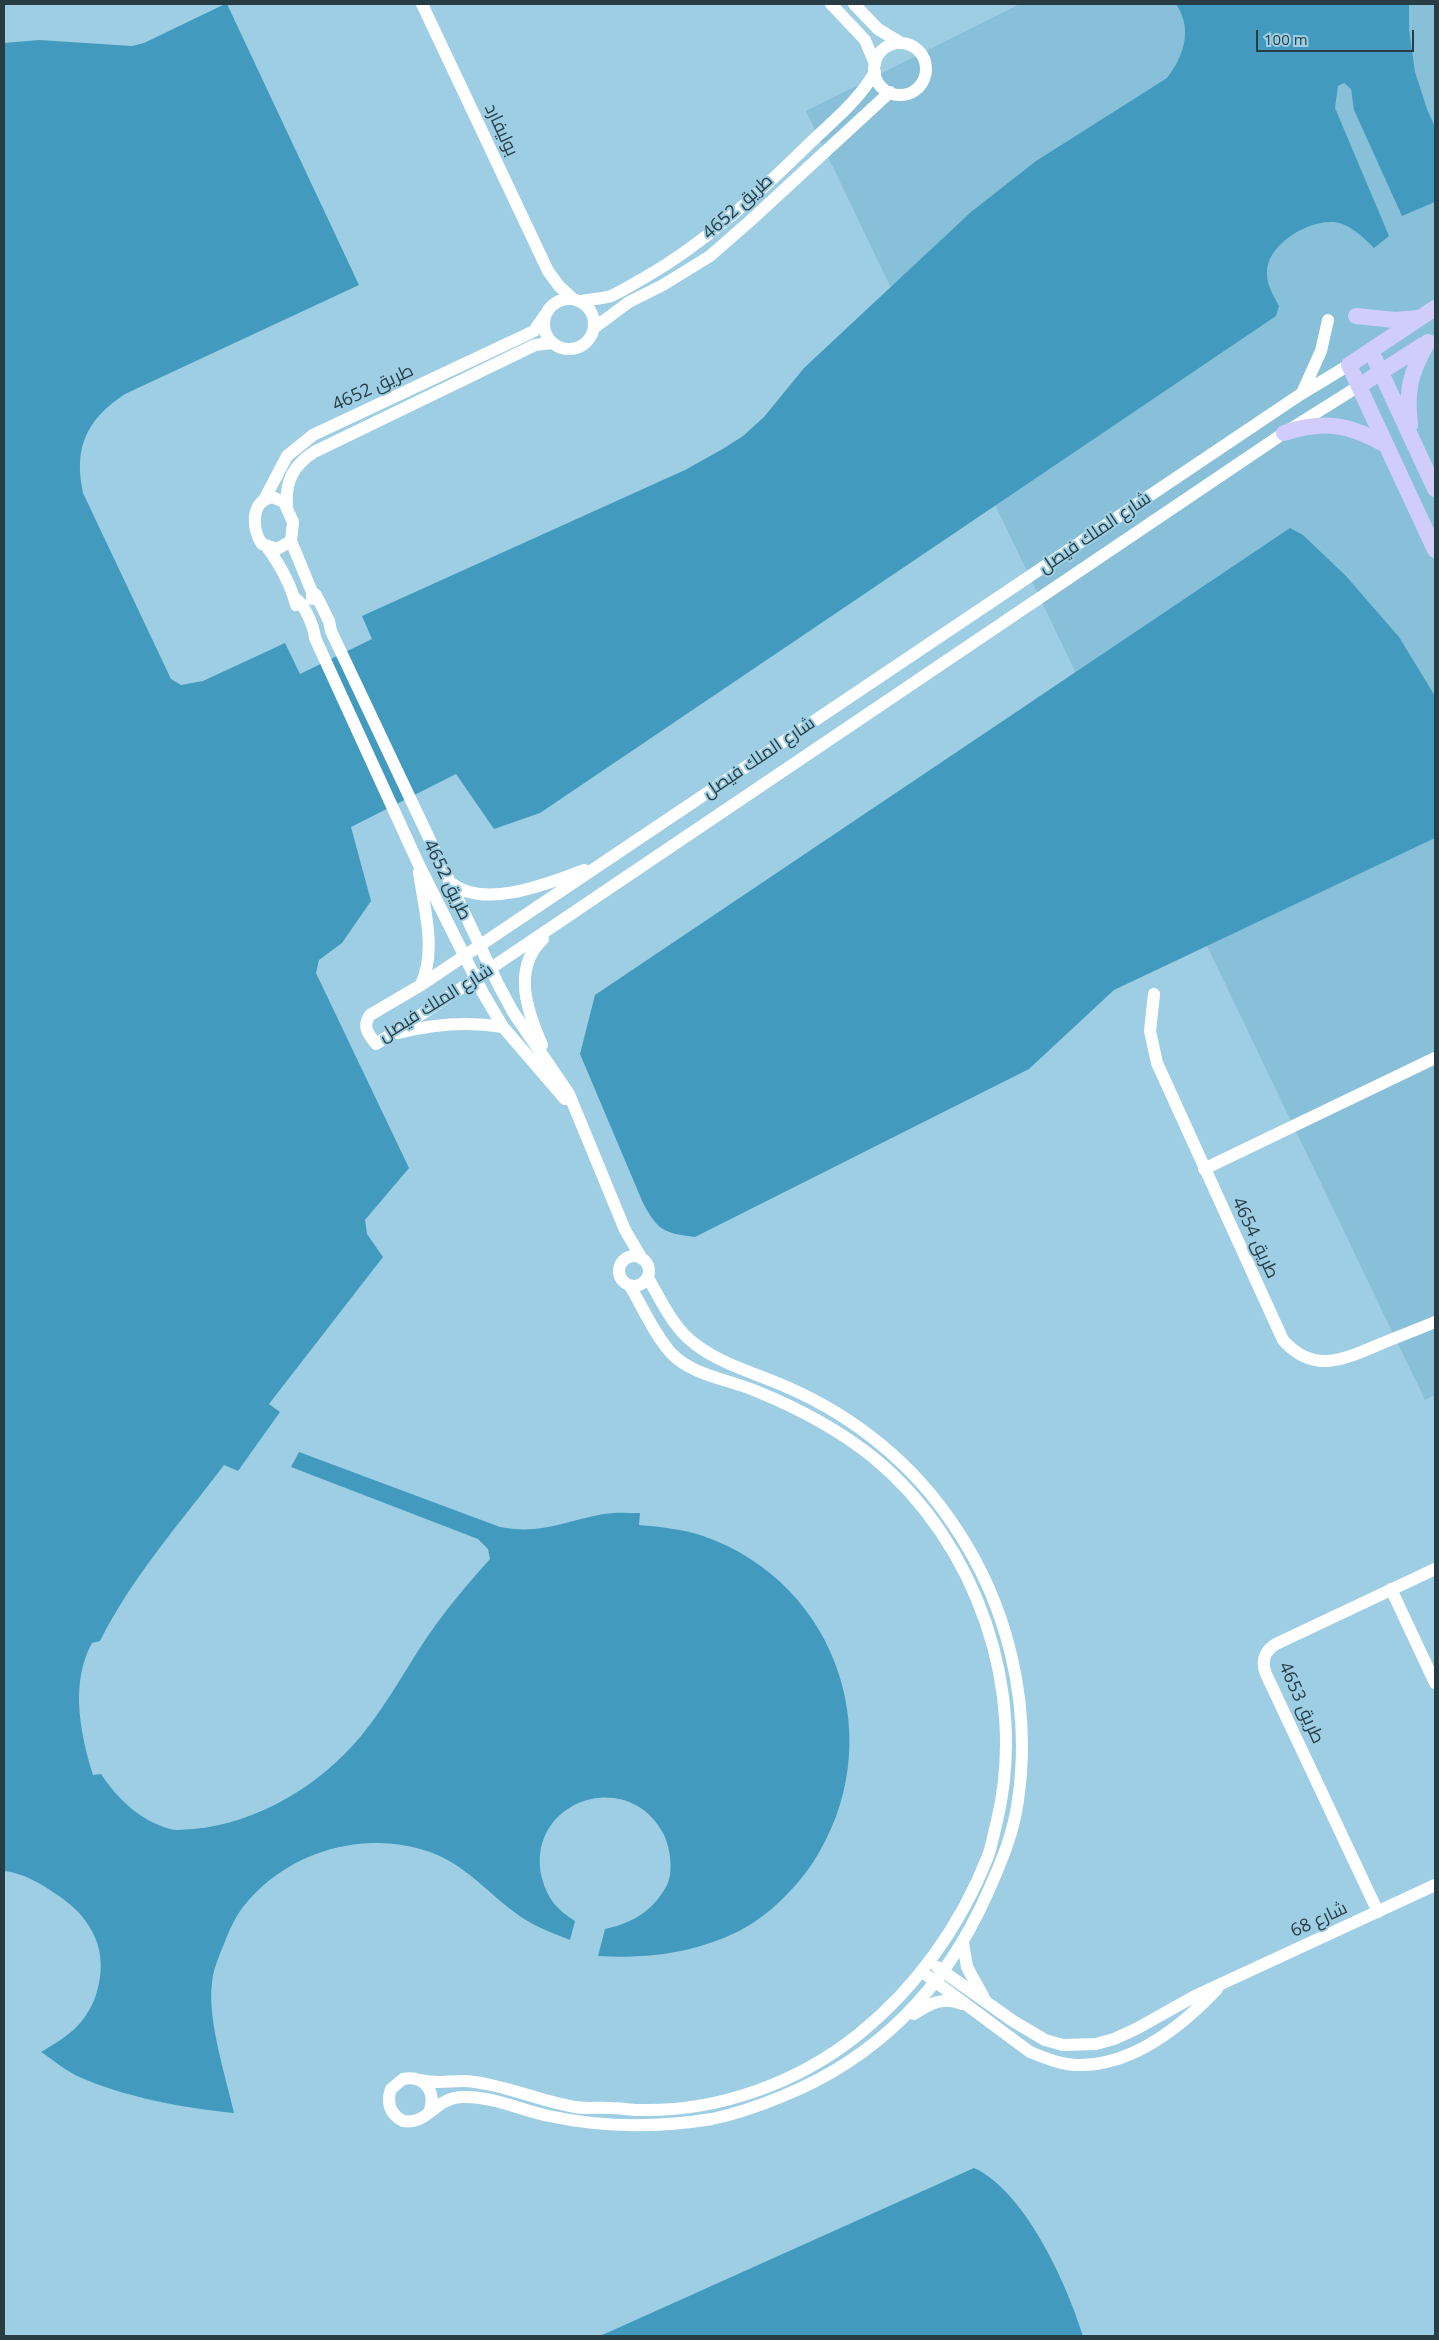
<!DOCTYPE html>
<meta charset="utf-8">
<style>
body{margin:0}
#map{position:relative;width:1439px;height:2340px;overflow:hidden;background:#9dcee4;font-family:"Open Sans",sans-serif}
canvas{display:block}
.frame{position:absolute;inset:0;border:5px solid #283c44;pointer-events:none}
.scale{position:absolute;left:1256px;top:30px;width:158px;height:22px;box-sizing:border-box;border:2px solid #283c44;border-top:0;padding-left:6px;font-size:15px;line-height:18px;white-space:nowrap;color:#283c44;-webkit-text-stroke:4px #9dcee4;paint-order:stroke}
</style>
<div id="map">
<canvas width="1439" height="2340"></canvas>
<div class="frame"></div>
<div class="scale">100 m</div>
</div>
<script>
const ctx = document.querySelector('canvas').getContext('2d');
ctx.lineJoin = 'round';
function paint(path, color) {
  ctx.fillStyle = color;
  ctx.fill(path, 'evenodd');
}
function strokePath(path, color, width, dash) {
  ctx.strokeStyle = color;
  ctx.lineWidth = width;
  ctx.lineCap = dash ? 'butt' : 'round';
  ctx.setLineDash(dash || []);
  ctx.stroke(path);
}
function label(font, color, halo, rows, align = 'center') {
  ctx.font = font + ' "Open Sans",Cairo,sans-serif';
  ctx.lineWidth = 4;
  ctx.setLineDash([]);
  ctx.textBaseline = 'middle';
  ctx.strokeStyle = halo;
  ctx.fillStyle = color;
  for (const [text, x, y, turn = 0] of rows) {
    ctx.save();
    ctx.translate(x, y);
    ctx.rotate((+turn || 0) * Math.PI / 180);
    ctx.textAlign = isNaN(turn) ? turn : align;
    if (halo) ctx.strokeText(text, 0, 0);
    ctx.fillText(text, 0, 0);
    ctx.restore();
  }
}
paint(new Path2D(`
 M1020 4H1435V1395L1425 1400 806 111Z`), '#89c0d9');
paint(new Path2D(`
 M225 4H227L359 285 125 394C87 419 73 447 83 493L171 679 181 685 203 681 285 643 300 674 372 639 362 616 685 470 721 450 743 436 764 417 804 368 971 212 1036 161 1167 78C1184 56 1193 29 1176 4H1409V29L1415 72 1427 109 1435 127V202L1402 216 1354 110 1351 89 1344 83 1338 86 1335 108 1389 236 1374 248C1363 237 1349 223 1333 222 1307 220 1265 246 1267 274 1267 286 1274 296 1279 306L1276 316 540 813 494 829 456 774 351 827 371 901 342 943 319 960 316 973 409 1168 365 1220 367 1234 383 1257 269 1404 280 1412 238 1471 224 1465C181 1522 132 1577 100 1641L92 1643C70 1683 80 1733 93 1775L101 1774C118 1799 139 1820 170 1829 177 1831 186 1829 193 1829 256 1824 321 1785 361 1736 390 1701 410 1660 437 1623 453 1601 471 1580 490 1559L488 1549 478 1539 291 1467 299 1452 500 1527C540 1535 565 1521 604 1514 616 1512 628 1513 640 1513L639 1525C661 1527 682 1529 703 1536 839 1583 892 1744 812 1864 794 1890 769 1915 741 1930 696 1953 647 1959 598 1956L605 1929C633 1923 653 1911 667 1885 674 1872 670 1846 663 1833 626 1765 524 1803 542 1878 547 1898 557 1910 575 1921L570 1940C550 1932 530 1925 513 1911 486 1891 464 1864 430 1852 364 1829 287 1851 243 1907 235 1917 229 1931 224 1944 219 1956 213 1970 212 1983 207 2020 226 2077 234 2113 183 2108 124 2097 77 2076 65 2070 53 2060 41 2052 56 2043 70 2035 81 2022 87 2015 93 2004 96 1995 110 1952 93 1918 56 1894 40 1883 23 1873 4 1871V43L39 40 132 46 144 43Z
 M1290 528 1303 535 1346 576 1399 637 1435 696V838L1114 990 1029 1069 695 1237C664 1233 658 1231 643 1203L580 1054 595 995Z
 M974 2168C1025 2191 1067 2284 1083 2336H600Z`), '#429bbe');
strokePath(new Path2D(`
 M422 4 548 271 559 286 573 299
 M831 4 865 40 875 64
 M854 4 878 29 901 43
 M874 69a26 26 0 1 1 52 0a26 26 0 1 1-52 0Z
 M544 324a25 25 0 1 1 50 0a25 25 0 1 1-50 0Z
 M581 301C590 299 602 299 611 296 622 291 633 284 644 278 707 242 760 192 811 142 834 120 859 100 875 72
 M594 328 629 302 663 285 710 256 750 221 890 92
 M1349 365 1301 394 421 985 370 1015C362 1026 368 1034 376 1044L463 987 1284 433 1359 386
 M1302 393 1321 351 1328 320
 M272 497 284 502 293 522 291 541 277 549 262 544C252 530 250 501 272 497Z
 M264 500 287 456 313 435 530 333 534 331 545 315
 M287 505C285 481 294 465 314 452L535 345 552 343
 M291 541 312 592V599
 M267 547C280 565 291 585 296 605
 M312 592 316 595 329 621 331 631 498 984 513 1012 569 1094 625 1230 642 1259
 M296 599C305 605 314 627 315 638L418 863 483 993 503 1027 565 1099
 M419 872C424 909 437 949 421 985
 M451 883C484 910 549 883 584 870
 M1154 994 1150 1031 1157 1063 1283 1340C1313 1374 1343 1360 1378 1345 1397 1337 1416 1330 1435 1322
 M398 1033C433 1024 468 1021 503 1027
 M542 1045C527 1011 512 968 543 939
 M1204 1169 1435 1058
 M619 1271a15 15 0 1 1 30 0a15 15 0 1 1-30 0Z
 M1391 1589 1435 1683
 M1378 1912 1266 1674C1261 1662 1264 1651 1276 1644L1435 1569
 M963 1943 967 1967 984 1998
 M937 1967 1013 2021 1045 2040 1063 2045 1096 2044 1114 2039 1136 2029 1195 1996 1435 1885
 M921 1971 1030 2052C1045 2058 1062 2065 1078 2065 1133 2066 1181 2027 1217 1989
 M914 2014C929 2004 944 1996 962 2004
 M421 2080C436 2084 448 2081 463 2081 472 2081 482 2083 491 2085 519 2091 546 2102 575 2107 587 2109 599 2107 611 2108 620 2108 630 2110 639 2110 718 2112 798 2083 859 2034 917 1987 961 1925 988 1856 992 1845 994 1832 997 1821 1028 1691 977 1543 874 1458 838 1429 798 1408 756 1391 728 1379 693 1376 671 1353 654 1334 643 1308 630 1286
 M430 2110C436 2091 424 2075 403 2079L391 2089C386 2103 390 2114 403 2121 429 2125 434 2098 462 2097 492 2096 521 2110 549 2116 604 2128 656 2128 712 2119 736 2114 759 2106 783 2096 879 2057 946 1987 988 1892 1001 1863 1014 1832 1018 1800 1032 1704 1008 1604 953 1524 913 1464 855 1417 789 1388 758 1374 722 1365 695 1344 673 1328 661 1300 648 1278`), '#fff', 12);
strokePath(new Path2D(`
 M1435 308 1349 365 1435 550
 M1356 316 1395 320 1418 318
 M1371 351 1435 489
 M1359 386 1423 345
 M1410 425C1406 390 1410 373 1428 342
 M1284 433C1324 420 1349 424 1386 445`), '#d1cdfa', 16);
label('18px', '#283c44', '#9dcee4', [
 ["بوليفارد",501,130,65],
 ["طريق 4652",738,207,-42],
 ["طريق 4652",373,388,-25],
 ["شارع الملك فيصل",1095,533,-34],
 ["شارع الملك فيصل",759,758,-34],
 ["طريق 4652",447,880,64],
 ["شارع الملك فيصل",436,1003,-32],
 ["طريق 4654",1255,1238,65],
 ["طريق 4653",1301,1703,66],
 ["شارع 68",1319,1920,-25]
]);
</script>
